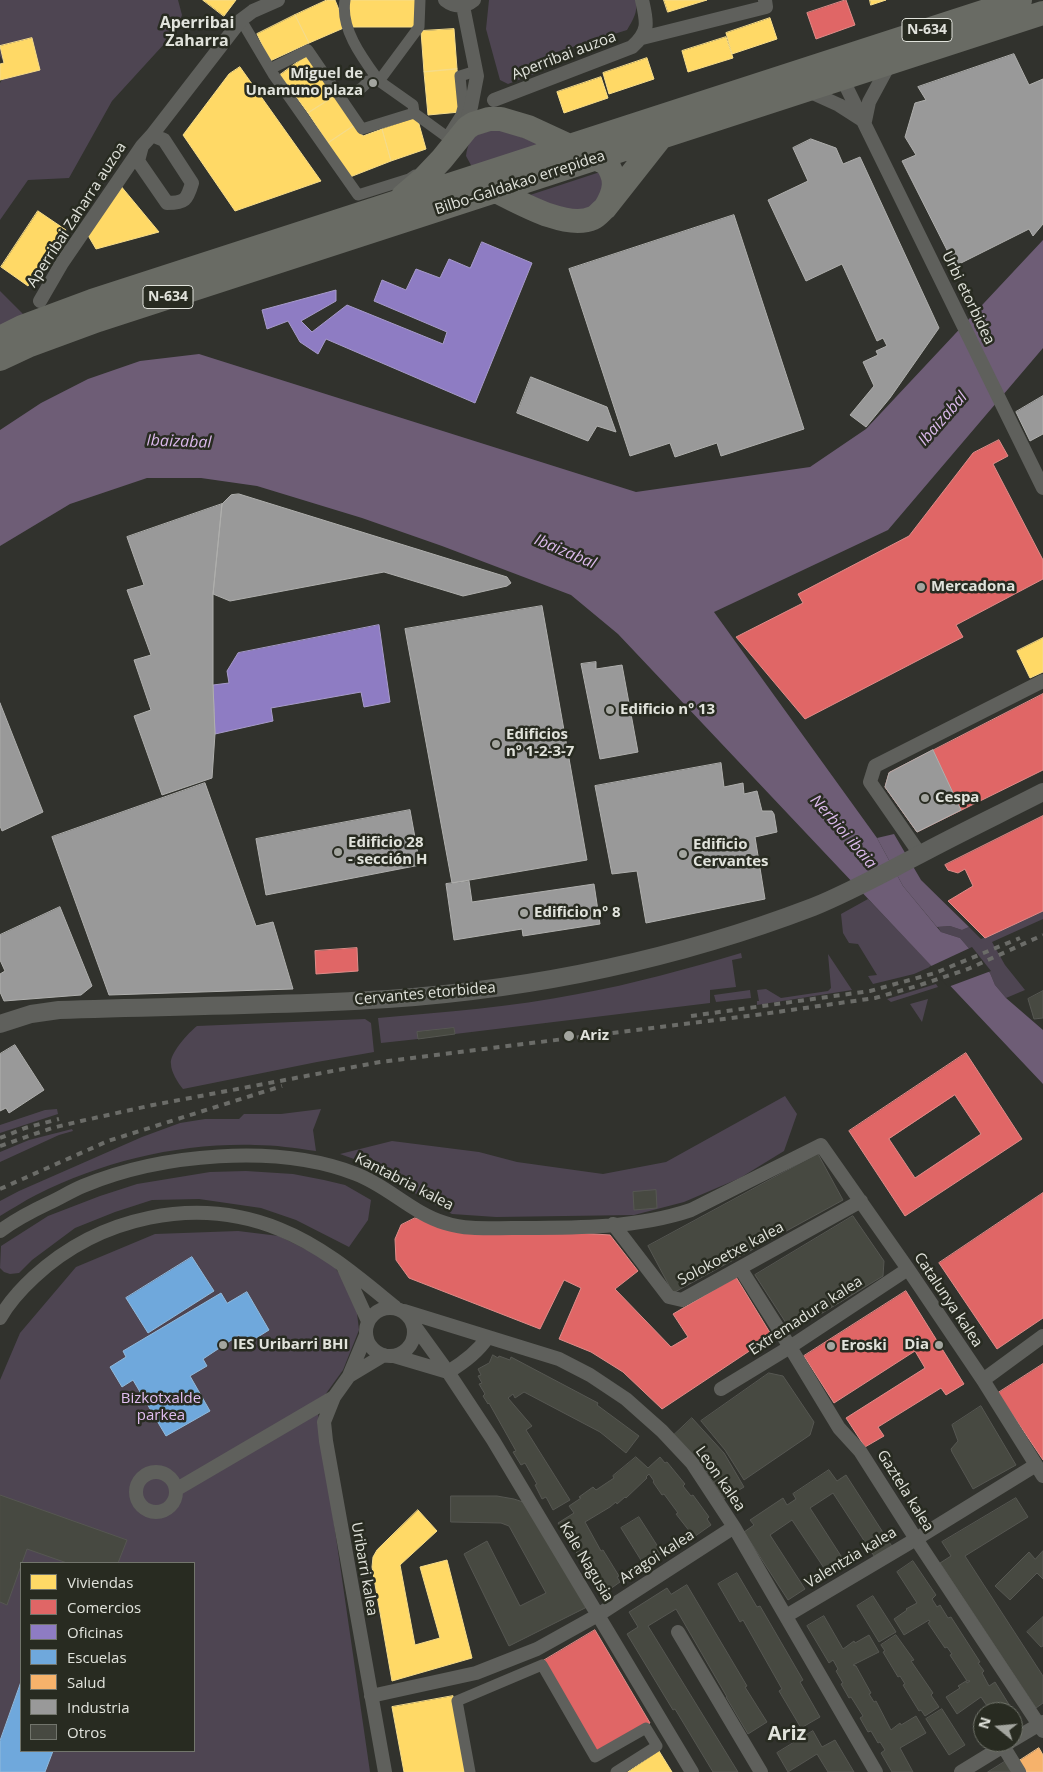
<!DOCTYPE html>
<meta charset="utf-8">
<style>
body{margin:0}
#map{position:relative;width:1043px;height:1772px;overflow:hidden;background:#31322d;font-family:"Open Sans",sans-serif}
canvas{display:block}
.legend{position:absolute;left:20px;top:1562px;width:175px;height:190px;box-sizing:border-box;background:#282b21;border:1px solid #72756c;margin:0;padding:6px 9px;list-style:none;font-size:15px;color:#e1e3dc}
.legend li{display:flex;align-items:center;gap:10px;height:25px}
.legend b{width:25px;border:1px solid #72756c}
.north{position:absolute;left:973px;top:1702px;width:50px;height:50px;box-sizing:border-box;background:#282b21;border:1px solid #72756c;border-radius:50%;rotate:287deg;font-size:14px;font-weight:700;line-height:20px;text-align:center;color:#e1e3dc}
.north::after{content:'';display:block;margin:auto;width:18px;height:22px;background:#a3a59f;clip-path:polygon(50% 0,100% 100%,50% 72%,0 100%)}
</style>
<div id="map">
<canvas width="1043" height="1772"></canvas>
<ul class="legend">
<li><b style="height:14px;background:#ffd966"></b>Viviendas</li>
<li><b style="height:14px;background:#e06666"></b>Comercios</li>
<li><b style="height:14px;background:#8e7cc3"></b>Oficinas</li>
<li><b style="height:14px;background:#6fa8dc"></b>Escuelas</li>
<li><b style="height:14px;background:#f6b26b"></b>Salud</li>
<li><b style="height:14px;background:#999"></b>Industria</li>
<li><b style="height:14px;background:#474941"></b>Otros</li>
</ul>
<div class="north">N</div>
</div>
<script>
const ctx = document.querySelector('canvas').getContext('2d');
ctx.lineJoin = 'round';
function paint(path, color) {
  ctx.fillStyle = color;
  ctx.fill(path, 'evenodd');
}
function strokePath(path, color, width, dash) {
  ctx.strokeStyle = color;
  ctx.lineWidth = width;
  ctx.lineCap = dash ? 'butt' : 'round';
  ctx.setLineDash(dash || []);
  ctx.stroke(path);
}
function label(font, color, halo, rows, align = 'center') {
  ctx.font = font + ' "Open Sans",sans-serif';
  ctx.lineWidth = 5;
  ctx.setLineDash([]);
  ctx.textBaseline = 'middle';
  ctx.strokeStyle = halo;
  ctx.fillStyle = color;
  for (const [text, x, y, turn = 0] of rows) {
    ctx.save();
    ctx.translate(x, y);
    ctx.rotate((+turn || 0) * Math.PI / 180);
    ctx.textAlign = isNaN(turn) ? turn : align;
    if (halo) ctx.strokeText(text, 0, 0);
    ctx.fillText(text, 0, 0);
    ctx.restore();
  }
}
paint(new Path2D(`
 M0 0H178L182 15 176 31 112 101 69 178 28 180 0 220V83C6 74 7 65 0 56Z
 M489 0H636C638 12 633 20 627 30L550 54 547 61V69L508 84 500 80 486 29Z
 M500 129 542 145 472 167 466 156C469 133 480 133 500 129Z
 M600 172 604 189C601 194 597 202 593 206 575 218 546 202 530 195Z
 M0 291 26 317 0 331Z
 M868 899 932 966 914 974 873 984 868 976 877 975 858 944 849 943 843 933 841 914Z
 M1043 911V919L992 942 1005 965 1025 990 1006 998 995 985 990 973 960 938 941 932 938 927 950 926 962 930 969 927 981 939Z
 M741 953 742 958 732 960 736 987 710 990V1003L455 1034 454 1028 418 1032V1039L381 1043 378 1018C445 1012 512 1007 578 994 633 984 687 969 741 953Z
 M828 954 852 990 757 1005V1001H759L757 990 766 989 781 998 828 991 831 988Z
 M936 984 938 987 891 1002 887 999Z
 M750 990 751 998 716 1002 714 995Z
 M928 999 922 1022 910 1004Z
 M365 1019 371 1023 374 1052 317 1062 183 1089C178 1083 171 1072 171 1064 169 1054 189 1032 197 1026Z
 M785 1096 797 1114 784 1151 740 1178 684 1202 634 1215 496 1217 452 1214 422 1198 379 1168 340 1154 392 1141 479 1152 517 1162 603 1174 666 1162Z
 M57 1109 58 1114 0 1133V1125L45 1110Z
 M321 1109 313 1130 316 1151C295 1148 275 1145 255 1145 179 1143 104 1161 36 1195 24 1201 12 1209 0 1216V1201L19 1191 142 1137 180 1123 205 1119H239L244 1114H281Z
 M72 1129 73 1131 59 1135 0 1162V1152L29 1140Z
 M246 1171 293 1174 324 1180 345 1185 371 1200 368 1220 349 1247 296 1220 261 1208 199 1199 152 1200 115 1212 75 1228 32 1260 19 1273 10 1274 4 1272 0 1268 1 1246 48 1216 100 1196 137 1184 210 1172Z
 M238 1231 279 1236 331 1262 355 1296 359 1330 343 1370 317 1406 370 1772H0V1380L20 1333 76 1267 155 1234ZM21 1563H194V1751H21Z`), '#4e4552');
paint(new Path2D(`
 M894 834 921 880 969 927 962 930 950 926 937 927 903 886 877 838Z`), '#6b5b72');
paint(new Path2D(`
 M1043 240V348L888 530 714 612 877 838 903 886 941 932 960 938 990 973 995 985 1006 998 1043 1030V1084L618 634 571 595 442 546 362 518 257 486 201 478H147L70 504 0 546V430L41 403 88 379 140 361 199 354 636 492 810 467 866 429Z`), '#6e5d76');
paint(new Path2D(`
 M972 947 991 971 948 987 929 967Z`), '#31322d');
const homes = new Path2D(`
 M203 0H236L224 16Z
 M327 0H335L346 27 309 43 295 15Z
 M350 0H418L417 27H350Z
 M664 0H707L668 12Z
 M870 0H886L871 5Z
 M295 15 309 43 270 61 257 34Z
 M770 18 777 39 732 54 726 33Z
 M454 29 457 69 424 72 421 31Z
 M726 37 733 58 688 72 682 51Z
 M32 38 40 70 0 80V64L4 63 0 46Z
 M306 56 335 96 308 113 280 75Z
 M647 58 654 79 609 94 603 73Z
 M240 67 321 181 235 211 183 135 229 74Z
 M457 69 460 112 428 115 424 72Z
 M601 77 608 98 564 113 557 92Z
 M335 96 355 125 328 143 308 113Z
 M417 117 426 149 391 161 382 129Z
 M355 125 363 136 382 129 391 161 350 177 328 143Z
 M120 185 159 232 96 249 86 232Z
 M38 211 66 230 28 286 1 267Z
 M1043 638V672L1030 678 1017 651Z
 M418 1510 437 1531 400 1565 415 1645 440 1638 420 1567 447 1560 472 1658 392 1681 372 1567 373 1557 377 1550Z
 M453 1696 467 1772H404L392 1707Z
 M659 1751 672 1772H628Z`);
paint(homes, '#ffd966');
strokePath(homes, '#f6dc89', 1);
const shops = new Path2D(`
 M846 0 855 25 816 39 807 13Z
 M999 440 1008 456 993 464 1043 560V579L956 625 963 637 805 719 736 637 803 603 798 594 909 536 973 453Z
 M1043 694V770L917 832 885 787 889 773Z
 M1043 816V911L985 938 948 901 973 886 965 869 958 873 948 870 945 865Z
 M357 948 358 971 316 974 315 951Z
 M966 1053 1022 1139 905 1216 849 1131ZM955 1095 981 1134 915 1178 889 1139Z
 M1043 1193V1318L997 1349 939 1263Z
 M415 1218 470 1231H548L610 1235 638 1271 615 1289 671 1347 688 1337 673 1314 736 1277 772 1336 662 1409 623 1372 591 1352 559 1339 581 1288 564 1280 540 1329 409 1278 396 1260 395 1239 401 1225Z
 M906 1291 964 1384 946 1395 941 1388 878 1427 884 1436 865 1447 846 1418 925 1368 915 1351 834 1403 804 1356Z
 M1043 1364V1460L998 1393Z
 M595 1630 650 1723 598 1754 543 1661Z`);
paint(shops, '#e06666');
strokePath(shops, '#e08c89', 1);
const offices = new Path2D(`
 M482 242 532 263 475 403 326 339 318 354 300 342 288 321 267 329 262 310 336 290V301L301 321 312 332 347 305 443 344 447 332 374 301 382 280 406 290 416 269 440 278 449 259 470 268Z
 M379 625 390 702 364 707 361 692 271 708 273 721 215 734 213 685 229 683 227 671 238 653Z`);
paint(offices, '#8e7cc3');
strokePath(offices, '#a79bca', 1);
const schools = new Path2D(`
 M192 1257 214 1291 148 1333 126 1298Z
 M247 1292 269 1330 245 1345 239 1335 203 1359 207 1366 190 1376 210 1411 166 1436 133 1380 122 1387 110 1367 126 1357 123 1351 221 1293 227 1303Z
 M21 1682V1751H53L45 1772H0V1741Z`);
paint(schools, '#6fa8dc');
strokePath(schools, '#91badc', 1);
const health = new Path2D(`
 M1039 1748 1043 1755V1772H1027L1019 1761Z`);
paint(health, '#f6b26b');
strokePath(health, '#f0c18d', 1);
const industry = new Path2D(`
 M1014 54 1029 85 1043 79V224L1033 236 1029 229 955 266 902 161 916 155 905 137 915 103 926 100 918 87Z
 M811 139 836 148 843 164 860 157 939 328 890 398 866 427 850 415 874 386 863 362 878 355 876 351 887 346 883 338 877 341 842 264 806 281 768 200 808 181 793 148Z
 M734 215 804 429 721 456 717 443 675 457 670 443 630 456 569 269Z
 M531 377 607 407 616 432 597 426 588 441 517 413Z
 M1043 396V434L1030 441 1016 412Z
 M239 494 507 577 511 583 507 586 463 596 384 572 230 601 213 594 222 504 231 495Z
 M222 504 213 594V685L215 734 212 778 162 795 134 716 151 710 134 660 151 655 127 590 144 585 127 537Z
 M542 606 587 860 452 883 405 629Z
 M596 662V669L622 665 638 752 600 759 581 664Z
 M0 703 43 812 2 831 0 826Z
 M933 750 961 810 917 832 885 787 889 773Z
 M721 763 724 787 743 783 744 794 757 791 762 811H772L774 814 777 832 755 837 765 899 646 923 637 871 612 874 595 786Z
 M205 783 256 926 273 922 293 989 109 995 52 837Z
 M410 810 420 865 266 895 256 839Z
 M469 881 472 902 594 884 600 924 523 936 522 929 454 940 446 884Z
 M60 907 92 986 81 995 4 1001 0 992V974L5 971 0 960V935Z
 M15 1045 44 1090 9 1113 6 1108 0 1111V1054Z`);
paint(industry, '#999');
strokePath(industry, '#afafad', 1);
const building = new Path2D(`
 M1043 991V1018L1034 1019 1028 999Z
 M454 1028 455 1034 418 1039 417 1032Z
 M818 1154 843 1200 673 1293 648 1246Z
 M656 1190 657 1208 634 1210 633 1192Z
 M853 1216 884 1261 883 1276 801 1326 786 1323 755 1275Z
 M493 1355 498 1358 499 1356 510 1360 511 1357 598 1403 597 1405 639 1436 626 1453 600 1432 524 1392 515 1398 513 1394 508 1398 532 1426 526 1430 570 1500 553 1510 546 1497 542 1499 535 1485 537 1484 525 1463 521 1465 513 1452 516 1451 489 1403 488 1404 483 1396 485 1394 479 1384 482 1383 478 1376 481 1375 478 1369 489 1363Z
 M769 1373 783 1376 814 1422 810 1435 744 1480 725 1450 701 1421Z
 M981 1406 1016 1465 973 1489 952 1452 951 1449 958 1441 952 1425Z
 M692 1418 724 1453 744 1487 724 1499 703 1466 674 1435Z
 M636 1457 648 1468 660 1457 665 1463 667 1462 685 1484 683 1486 691 1496 693 1495 709 1517 707 1519 711 1525 694 1537 676 1514 678 1513 664 1494 662 1495 653 1482 654 1481 649 1474 646 1477 647 1478 626 1498 625 1497 617 1504 616 1502 610 1507 585 1522 601 1551 603 1550 619 1576 617 1577 620 1582 603 1594 585 1570 587 1568 574 1549 573 1550 564 1537 566 1535 558 1523 574 1513 569 1506 581 1498 579 1497 593 1487 596 1490 614 1478 613 1476Z
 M829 1470 837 1481 846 1475 893 1548 876 1559 833 1493 810 1508 843 1559 826 1571 792 1520 770 1535 805 1589 788 1600 744 1532 754 1525 750 1520 783 1498 787 1505 796 1499 793 1494Z
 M0 1495 127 1540 118 1563H67L27 1549 7 1605 0 1602Z
 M451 1496H497L514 1499 523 1502 587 1607 509 1646 464 1554 487 1541 520 1606 546 1593 509 1526 501 1523 451 1522Z
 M1016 1498 1028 1517 965 1556 1043 1676V1703L1036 1708 940 1563 951 1556 942 1542Z
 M639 1517 662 1553 644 1565 621 1528Z
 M1043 1551V1579L1037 1573 1010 1600 995 1586 1029 1552 1035 1559Z
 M913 1561 936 1595 932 1599 937 1607 940 1605 948 1618 951 1617 980 1662 978 1663 984 1671 982 1673 989 1686 995 1682 1018 1719 1013 1722V1712H991L981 1697 957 1714 946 1697 960 1688 958 1686 966 1681 967 1683 970 1681H967L950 1655 952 1654 947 1647 945 1648 928 1623 930 1622 929 1620 904 1635 894 1619 907 1610 906 1609 917 1603 897 1572Z
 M737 1573 757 1607 760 1606 803 1680 800 1682 820 1717 801 1728 779 1691 782 1689 743 1620 740 1622 718 1584Z
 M687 1585 747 1686 745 1687 767 1722 748 1734 726 1697H727L676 1609 648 1626 738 1772H713L675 1709 673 1710 627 1634 638 1627 629 1612 667 1588 671 1594Z
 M873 1596 896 1632 879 1642 857 1606Z
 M824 1616 843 1649 854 1641 855 1643 869 1635 879 1652 853 1665 856 1666 871 1693 869 1694 874 1702 876 1701 891 1730 900 1723 901 1725 916 1716 926 1733 900 1748 913 1772H892L881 1753 885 1750 880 1742 878 1743 871 1731 868 1732 860 1718 863 1716 851 1697 849 1698 841 1684 843 1683 836 1671 838 1669 833 1660 829 1663 807 1626Z
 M1043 1617V1646L1041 1647 1027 1632Z
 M896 1635 914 1660 911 1661 933 1693 931 1695 939 1707 925 1716 921 1710 919 1711 903 1685 905 1684 900 1676 898 1677 883 1652 885 1651 881 1645Z
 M942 1709 965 1745 949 1755 926 1719Z
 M813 1731 822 1747 835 1740 854 1772H828L817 1754 788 1772 777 1753Z
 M1006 1761 1013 1772H988Z`);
paint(building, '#474941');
strokePath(building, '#565752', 1);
strokePath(new Path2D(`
 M241 20 273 74 358 195 409 179 415 175
 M270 69 308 50 362 129 414 113 447 137
 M336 90C352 92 358 95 368 81H379C363 59 340 29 345 0
 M414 113 413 105 379 81 419 27 420 0
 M449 134 461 115 463 107 460 76 476 71
 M470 1772 457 1701 542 1665 595 1757 646 1728 657 1746 616 1772`), '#5f605c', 11);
strokePath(new Path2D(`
 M445 0C454 7 464 8 474 0
 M463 6 477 76 471 107 464 130
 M642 38 766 7 765 0
 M839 72 1043 488
 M806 90 839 105 864 121
 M494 100 632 47C650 31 647 22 642 0
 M865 121 869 102 890 63
 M152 135 241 20 253 11 278 0
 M152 135 164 140 192 183C187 200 185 203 167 203L138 161 142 146Z
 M40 301 62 263 142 146
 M920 854 870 782 875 766 1043 681
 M613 1224 669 1297 682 1300 861 1201
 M0 1231C15 1220 32 1211 49 1203 60 1198 71 1191 83 1186 160 1154 277 1143 356 1174 388 1186 412 1213 445 1223 467 1230 489 1228 512 1228 570 1228 635 1229 691 1210L821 1145 908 1269 983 1380 1043 1476
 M343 1266 368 1321
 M740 1268 790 1347 839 1428 860 1451 916 1539 1043 1731
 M366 1332a24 24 0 1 1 48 0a24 24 0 1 1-48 0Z
 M404 1311 559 1359 590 1375 626 1399 662 1431 692 1463 734 1527 876 1772
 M0 1318C9 1302 21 1289 34 1277 99 1217 195 1195 279 1229 324 1247 358 1277 395 1307
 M366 1335 349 1376 334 1397 324 1422 326 1441 385 1772
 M487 1338C477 1353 463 1363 448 1372L493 1440 692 1772
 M394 1356 448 1372 414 1325
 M349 1376 384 1355
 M983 1380 1043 1336
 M721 1389 790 1347 908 1269
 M136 1492a20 20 0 1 1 40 0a20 20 0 1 1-40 0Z
 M177 1489 334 1397
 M786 1616 916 1539 1036 1465
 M678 1632 761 1772
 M371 1696 476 1673 537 1649 598 1615 734 1527
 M1013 1740 1043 1722
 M1003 1746 1019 1772
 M961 1772 1010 1742`), '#5f605c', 14);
strokePath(new Path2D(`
 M0 1024 31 1014 59 1010C168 1006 278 1006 388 999 533 989 677 959 813 907 850 892 884 873 919 855 960 833 1002 813 1043 792`), '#5f605c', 18);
strokePath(new Path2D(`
 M488 187C514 199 565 231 593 218 598 216 601 211 605 208L661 137
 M403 196 424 178 442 159 467 128 473 124 489 119H501L528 127 606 163C618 179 615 192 605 208
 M0 338 22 327 92 301 1020 0
 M0 359 30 345 98 320 1043 13`), '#696b64', 24);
strokePath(new Path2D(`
 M691 1016 870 991 935 973 1020 938
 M0 1138 25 1128 59 1119
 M0 1146 52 1128 81 1121 153 1105 380 1062 756 1015 875 998 917 986 968 969 1043 935
 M0 1189 108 1141 282 1086`), '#6b6c68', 4, [6, 6]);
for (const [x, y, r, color] of [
 [373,83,5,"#a3a59f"],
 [921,587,5,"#a3a59f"],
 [610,710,5,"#a3a59f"],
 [496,744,5,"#a3a59f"],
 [925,798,5,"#a3a59f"],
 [338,852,5,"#a3a59f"],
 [683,854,5,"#a3a59f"],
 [524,913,5,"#a3a59f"],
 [569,1036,6,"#a3a59f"],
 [223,1345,5,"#a3a59f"],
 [939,1345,5,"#a3a59f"],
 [831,1346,5,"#a3a59f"]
]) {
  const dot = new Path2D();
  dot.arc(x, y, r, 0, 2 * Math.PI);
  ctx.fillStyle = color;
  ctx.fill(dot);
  strokePath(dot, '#282b21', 2);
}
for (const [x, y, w] of [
 [927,30,50],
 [168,297,50]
]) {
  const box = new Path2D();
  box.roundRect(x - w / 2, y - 11.5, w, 23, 4);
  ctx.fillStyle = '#282b21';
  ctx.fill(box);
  strokePath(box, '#e1e3dc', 1);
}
label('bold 14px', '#e1e3dc', null, [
 ["N-634",927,30],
 ["N-634",168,297]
]);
label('15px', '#e1e3dc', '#282b21', [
 ["Aperribai auzoa",564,56,-21],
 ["Bilbo-Galdakao errepidea",520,183,-18],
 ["Aperribai Zaharra auzoa",77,215,-57],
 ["Urbi etorbidea",968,298,64],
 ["Cervantes etorbidea",425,994,-5],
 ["Kantabria kalea",404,1182,27],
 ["Solokoetxe kalea",731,1254,-28],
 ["Catalunya kalea",948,1300,56],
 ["Extremadura kalea",806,1316,-33],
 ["Leon kalea",720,1479,55],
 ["Gaztela kalea",905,1491,58],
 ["Aragoi kalea",657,1557,-33],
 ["Valentzia kalea",851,1558,-31],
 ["Kale Nagusia",586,1562,59],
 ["Uribarri kalea",364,1569,80]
]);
label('bold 15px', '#e1e3dc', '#282b21', [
 ["Miguel de",363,74,"right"],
 ["Unamuno plaza",363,91,"right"],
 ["Mercadona",931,587],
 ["Edificio nº 13",620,710],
 ["Edificios",506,735],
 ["nº 1-2-3-7",506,752],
 ["Cespa",935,798],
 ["Edificio 28",348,843],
 ["- sección H",348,860],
 ["Edificio",693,845],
 ["Cervantes",693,862],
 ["Edificio nº 8",534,913],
 ["Ariz",580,1036],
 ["IES Uribarri BHI",233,1345],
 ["Dia",929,1345,"right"],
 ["Eroski",841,1346]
], 'left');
label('15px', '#e1bef1', '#282b21', [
 ["Bizkotxalde",161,1399],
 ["parkea",161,1416]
]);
label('bold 16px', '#e1e3dc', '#282b21', [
 ["Aperribai",197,23],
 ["Zaharra",197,41]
]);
label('italic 16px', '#dbb9eb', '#282b21', [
 ["Ibaizabal",943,419,-49],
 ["Ibaizabal",179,442,2],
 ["Ibaizabal",565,552,23],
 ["Nerbioi ibaia",843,832,49]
]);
label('bold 20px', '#e1e3dc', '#282b21', [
 ["Ariz",787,1734]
]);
</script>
